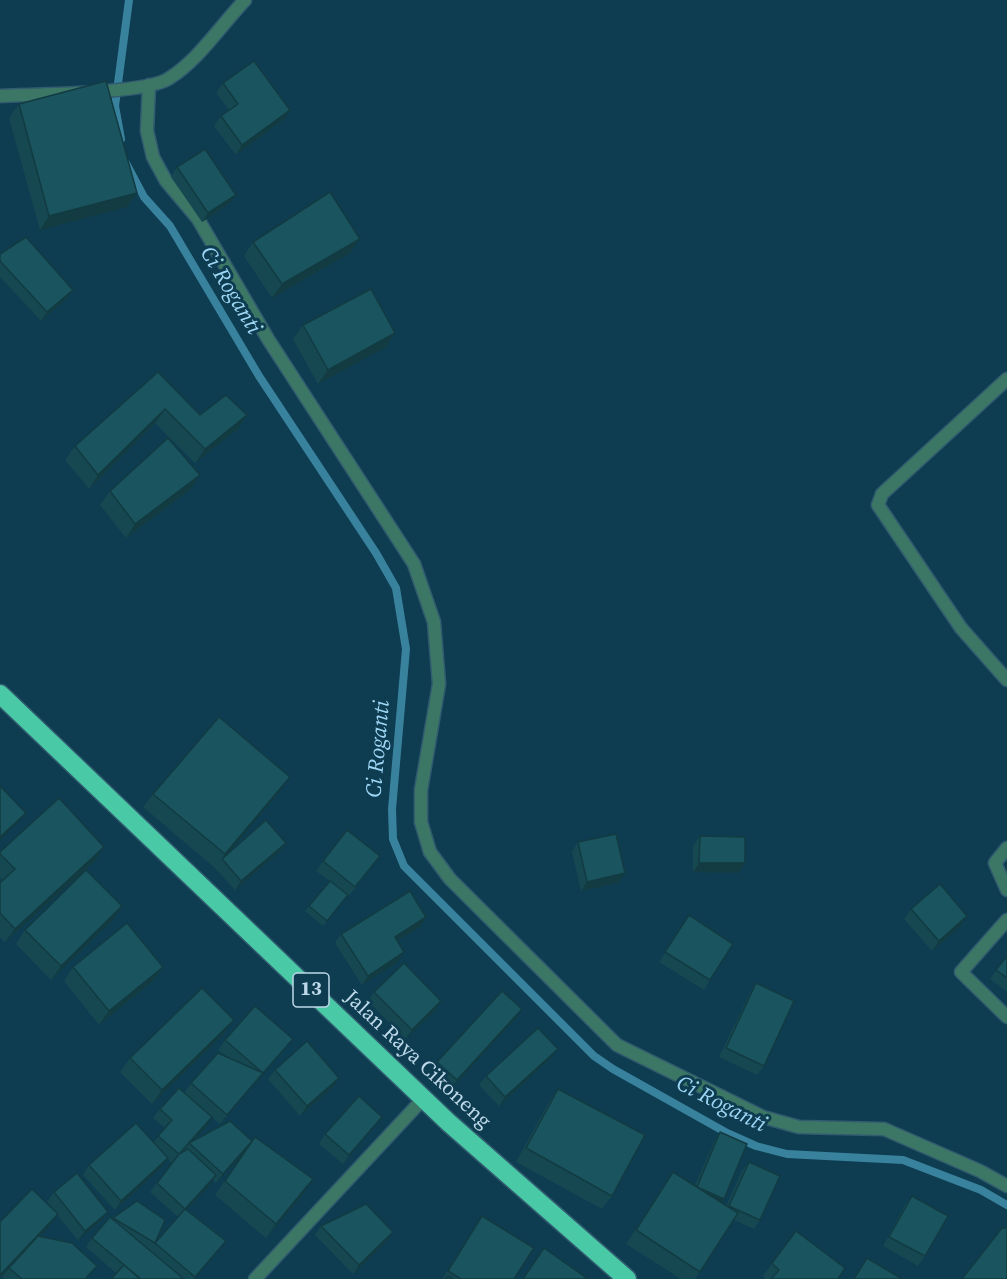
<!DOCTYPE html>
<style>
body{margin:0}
canvas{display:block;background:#0e3c50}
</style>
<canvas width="1007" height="1279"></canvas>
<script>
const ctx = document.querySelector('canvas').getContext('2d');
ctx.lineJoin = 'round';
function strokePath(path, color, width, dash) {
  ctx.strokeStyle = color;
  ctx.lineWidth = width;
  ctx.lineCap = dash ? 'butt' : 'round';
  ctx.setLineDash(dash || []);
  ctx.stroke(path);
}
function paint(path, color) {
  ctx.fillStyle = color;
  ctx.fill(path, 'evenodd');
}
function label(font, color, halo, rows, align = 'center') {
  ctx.font = font + ' "Source Serif 4",serif';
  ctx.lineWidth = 6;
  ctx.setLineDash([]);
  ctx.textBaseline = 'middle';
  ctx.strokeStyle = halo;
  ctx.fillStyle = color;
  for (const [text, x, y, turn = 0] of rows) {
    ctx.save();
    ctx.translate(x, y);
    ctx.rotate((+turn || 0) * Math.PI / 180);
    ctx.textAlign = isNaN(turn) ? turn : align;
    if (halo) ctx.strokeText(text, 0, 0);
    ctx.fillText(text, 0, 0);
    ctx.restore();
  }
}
strokePath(new Path2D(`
 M121 139 115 106 129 0
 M126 163 144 197 170 226 259 376 376 553 396 588 406 649 392 809 393 839 404 866 594 1056 613 1069 727 1133 756 1146 787 1154 903 1160 981 1190 1007 1205`), '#39829e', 8);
const street = new Path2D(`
 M149 85 147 131 153 157 166 181 198 219 268 339 414 564 434 622 439 684 421 790V822L430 852 450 879 617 1045 763 1117 799 1127 884 1129 980 1171 1007 1186
 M0 96C34 94 144 94 168 79 198 61 221 25 245 0
 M1007 379 882 494 878 505 961 628 1007 680
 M1007 848 995 863 1007 890
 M1007 920 961 972 1007 1017
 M255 1279 424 1098`);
const highway = new Path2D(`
 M0 694 448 1122 627 1279`);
strokePath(street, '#315b6f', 15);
strokePath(highway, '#315b6f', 21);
strokePath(street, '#3c7766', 12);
strokePath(highway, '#4ac9a7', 18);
paint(new Path2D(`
 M223 83 284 119 236 155 214 126 221 116 229 110 216 93Z
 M19 104 137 193 127 207 40 230 9 118Z
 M177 167 229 204 202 222 171 177Z
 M360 239 350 253 272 298 244 256 253 242Z
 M0 254 66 299 41 321 0 277Z
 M303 325 395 333 386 347 318 384 293 339Z
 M158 372 200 415H247L238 429 195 463 155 423 89 489 65 460 75 446Z
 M191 489 126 538 100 505 110 491Z
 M280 791 227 855 286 843 279 852 235 890 215 868 143 807 153 794Z
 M700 836 745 863 738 873 693 872V846Z
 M578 842 618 883 581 891 572 852Z
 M0 852 95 861 5 942 0 937V883L3 880 0 878Z
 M323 861 373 865 349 896 348 895 323 926 305 911 330 881 316 871Z
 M911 909 967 916 961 926 932 951 904 919Z
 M689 915 710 980 704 990 659 962Z
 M426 917 420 927 397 941 398 962 362 985 335 943 341 934Z
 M113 920 51 980 16 944 25 930Z
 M1007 956V992L990 979Z
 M73 967H163L153 981 99 1025 64 981Z
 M756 983 764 1066 757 1075 719 1057 750 993Z
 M374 992 441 1001 435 1011 405 1039 368 1001Z
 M516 1018 450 1090 431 1071 437 1062Z
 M234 1020 224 1034 152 1104 120 1072 130 1058Z
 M225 1040 286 1048 220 1124 184 1093 191 1083 227 1057 218 1050Z
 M551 1058 499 1106 479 1085 486 1076Z
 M275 1070 333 1087 300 1116 268 1079Z
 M558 1089 612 1196 602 1209 516 1162 549 1102Z
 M160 1109 206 1127 192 1142 252 1141 216 1183 213 1180 187 1210 219 1250 194 1279H111L116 1273 86 1247 92 1238 113 1219 137 1201 155 1243 178 1217 150 1192 172 1163 167 1159 162 1167 115 1210 83 1175 89 1165 154 1142 165 1128 153 1118Z
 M375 1126 343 1164 319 1144 325 1134Z
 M720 1132 724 1199 721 1202 726 1206 742 1171 749 1162 760 1220 754 1229 734 1220 695 1279H681L626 1244 673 1172 695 1185 714 1142Z
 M255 1137 304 1193 266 1238 215 1195Z
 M54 1192 108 1212 101 1221 78 1240 57 1215 48 1228 40 1236 97 1266 87 1279H4L2 1277 7 1271 0 1278V1222L53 1209 47 1202Z
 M912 1196 925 1256 918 1266 883 1246 905 1205Z
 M482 1216 514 1279H442L473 1230Z
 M321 1226 393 1232 386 1242 353 1274 315 1235Z
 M796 1231 838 1279H765L763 1276Z`), '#164852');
paint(new Path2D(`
 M290 110 284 119 236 155 242 145Z
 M137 193 127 207 40 230 49 216Z
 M236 195 229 204 202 222 208 213Z
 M360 239 350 253 272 298 282 284Z
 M73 290 66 299 41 321 47 312Z
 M395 333 386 347 318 384 328 370Z
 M165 409 155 423 89 489 98 475Z
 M247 415 238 429 195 463 205 449Z
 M200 475 191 489 126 538 135 524Z
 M290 777 280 791 223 860 222 859 225 854Z
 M26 813 19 822 0 840V837Z
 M286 843 279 852 235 890 241 881Z
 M104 847 95 861 5 942 15 929Z
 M699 863H745L738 873 693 872Z
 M625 873 618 883 581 891 587 882Z
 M122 906 113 920 51 980 61 966Z
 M967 916 961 926 932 951 939 941Z
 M426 917 420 927 388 946 395 937Z
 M404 952 398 962 362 985 368 976Z
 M163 967 153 981 99 1025 109 1011Z
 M441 1001 435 1011 405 1039 412 1030Z
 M522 1009 516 1018 450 1090 457 1080Z
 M234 1020 224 1034 152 1104 162 1090Z
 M293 1039 286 1048 220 1124 227 1115Z
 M558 1049 551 1058 499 1106 505 1097Z
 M339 1078 333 1087 300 1116 307 1106Z
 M212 1117 206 1127 190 1144 189 1143 172 1164 179 1154Z
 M382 1117 375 1126 343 1164 349 1155Z
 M252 1141 246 1151 216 1183 223 1174Z
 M168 1158 162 1167 115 1210 121 1201Z
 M216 1175 210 1185 179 1218 185 1209Z
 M313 1179 304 1193 266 1238 276 1224Z
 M696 1187 724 1199 717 1208Z
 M108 1212 101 1221 78 1240 85 1231Z
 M58 1214 48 1228 0 1278V1275Z
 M393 1232 386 1242 353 1274 359 1265Z
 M226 1241 219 1250 194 1279H193Z`), '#123b42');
const building = new Path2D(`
 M254 61 290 110 242 145 221 116 238 104 223 83Z
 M106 81 137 193 49 216 19 104Z
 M205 149 236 195 208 213 177 167Z
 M330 192 360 239 282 284 253 242Z
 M26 237 73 290 47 312 0 261V254Z
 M371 289 395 333 328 370 303 325Z
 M158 372 200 415 226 395 247 415 205 449 165 409 98 475 75 446Z
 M168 438 200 475 135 524 110 491Z
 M219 717 290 777 225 854 153 794Z
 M0 786 26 813 0 837Z
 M59 798 104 847 15 929 1 914H0V883L15 869 0 854V852Z
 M266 820 286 843 241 881 222 859Z
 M347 830 380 856 355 887 323 861Z
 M616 834 625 873 587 882 578 842Z
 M700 836 745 837V863H699Z
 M86 870 122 906 61 966 25 930Z
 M330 881 348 895 327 921 309 906Z
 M940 884 967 916 939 941 911 909Z
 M410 891 426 917 395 937 404 952 368 976 341 934Z
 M689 915 733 944 710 980 665 952Z
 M127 923 163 967 109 1011 73 967Z
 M1007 956V978L996 970Z
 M404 963 441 1001 412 1030 374 992Z
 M756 983 794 1001 764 1066 726 1048Z
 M202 988 234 1020 162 1090 130 1058Z
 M502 991 522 1009 457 1080 437 1062Z
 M255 1006 293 1039 263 1073 225 1040Z
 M538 1028 558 1049 505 1097 486 1076Z
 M307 1041 339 1078 307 1106 275 1070Z
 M218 1053 263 1073 227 1115 191 1083Z
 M179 1088 212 1117 179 1154 158 1136 172 1120 160 1109Z
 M558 1089 645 1135 612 1196 526 1148Z
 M359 1096 382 1117 349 1155 325 1134Z
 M230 1121 252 1141 223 1174 189 1143Z
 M136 1123 168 1158 121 1201 89 1165Z
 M720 1132 747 1144 724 1199 697 1187Z
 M255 1137 313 1179 276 1224 225 1181Z
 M188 1149 216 1175 185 1209 157 1183 179 1154Z
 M749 1162 780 1176 760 1220 729 1206Z
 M673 1172 738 1213 700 1272 636 1230Z
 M77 1173 108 1212 85 1231 54 1192Z
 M32 1189 58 1214 0 1275V1222Z
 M912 1196 948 1216 925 1256 889 1237Z
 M137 1201 165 1220 155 1243 113 1218Z
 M366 1204 393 1232 359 1265 321 1226Z
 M185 1209 226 1241 195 1277 155 1243Z
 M482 1216 534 1248 514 1279H461L448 1271Z
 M110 1217 184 1279H141L92 1238Z
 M1002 1228H1007V1279H962Z
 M796 1231 845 1268 838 1279H771L779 1270 772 1263Z
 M38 1236 72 1243 97 1266 85 1279H22L9 1268Z
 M544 1248 588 1279H523Z
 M867 1258 902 1279H854Z
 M124 1265 140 1279H111Z
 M448 1276 453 1279H445Z`);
paint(building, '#1a545f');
strokePath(building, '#123b42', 1.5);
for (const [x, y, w] of [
 [311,990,36]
]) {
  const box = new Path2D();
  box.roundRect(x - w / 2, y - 17, w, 34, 4.5);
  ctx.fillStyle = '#0e3c50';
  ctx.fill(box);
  strokePath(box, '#bdd9e9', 1.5);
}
label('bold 20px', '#bdd9e9', null, [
 ["13",311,990]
]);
label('21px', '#bdd9e9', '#0e3c50', [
 ["Jalan Raya Cikoneng",417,1060,43]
]);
label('italic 22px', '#9dd6f5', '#0e3c50', [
 ["Ci Roganti",230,291,59],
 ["Ci Roganti",379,749,-85],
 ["Ci Roganti",721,1105,27]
]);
</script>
